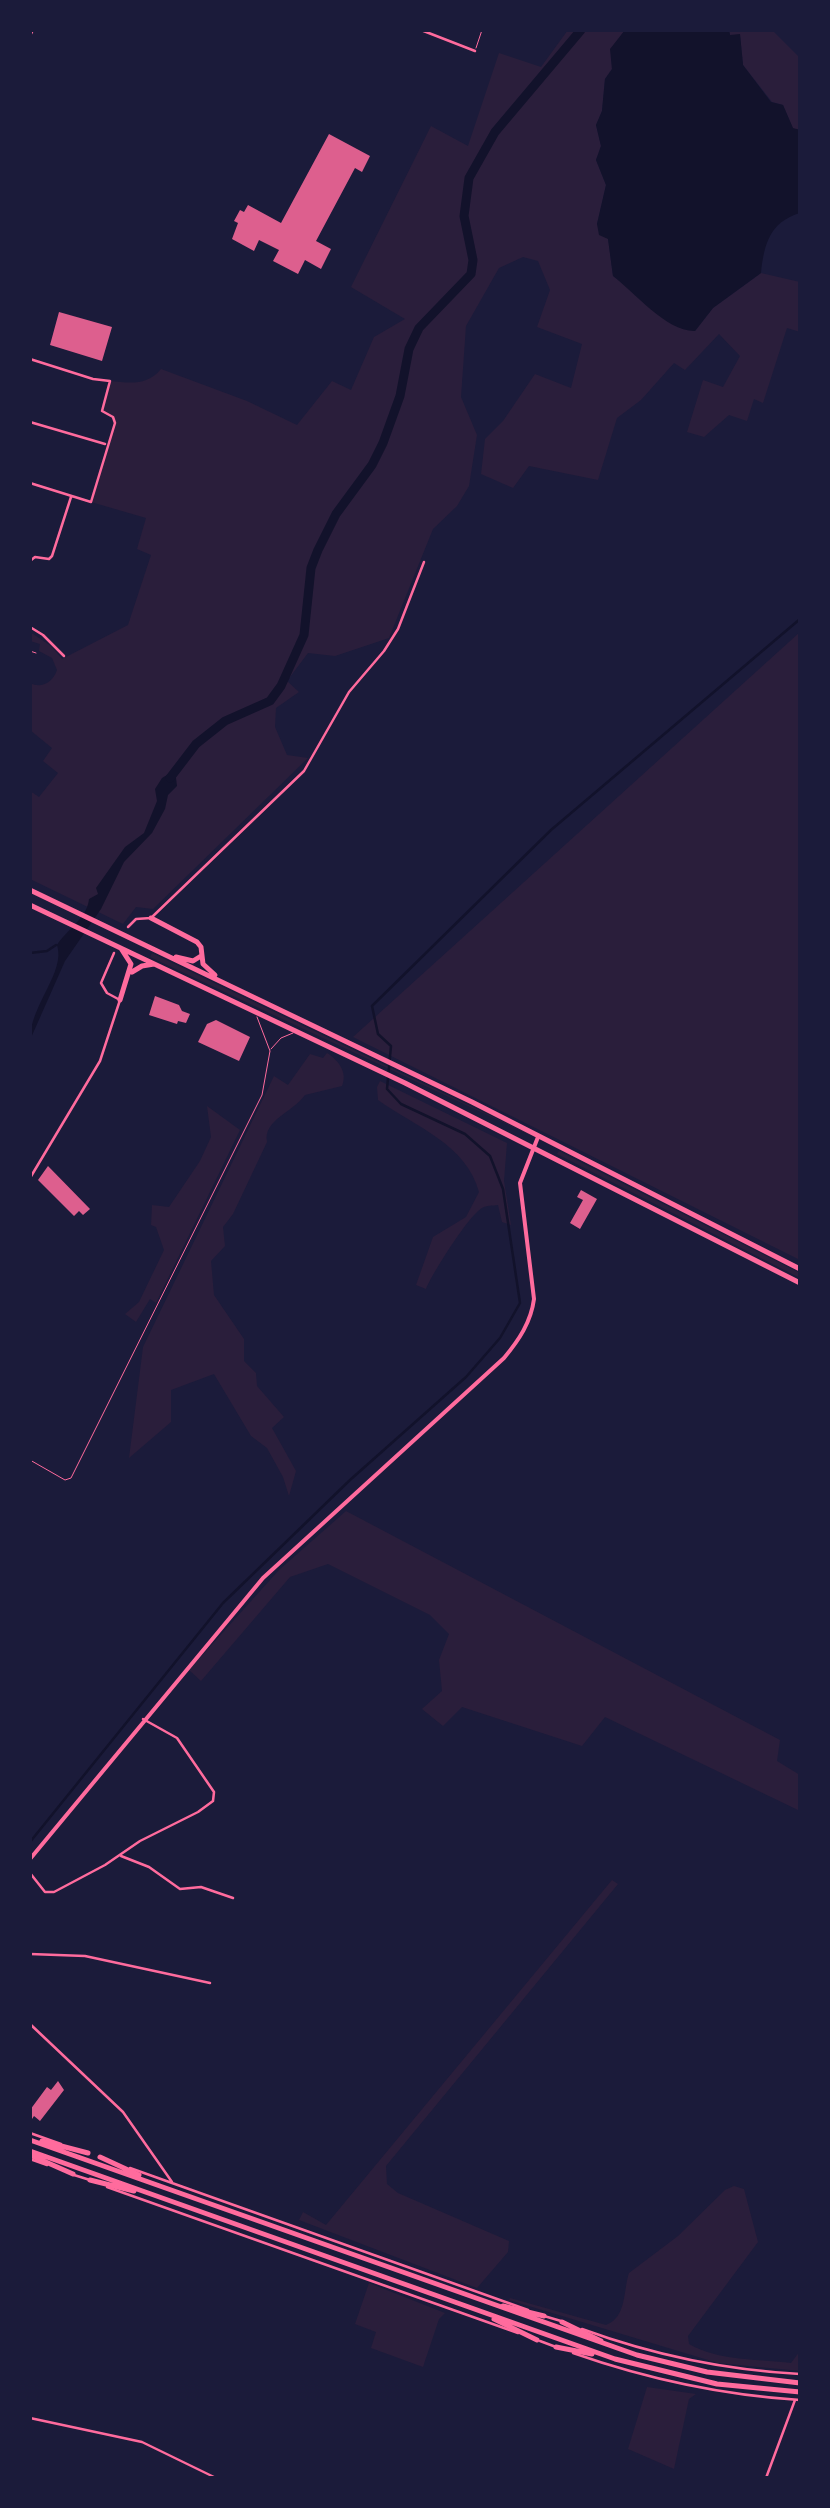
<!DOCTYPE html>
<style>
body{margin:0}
#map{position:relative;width:830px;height:2508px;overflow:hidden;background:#1b1b3a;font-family:Georgia,serif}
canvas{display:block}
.frame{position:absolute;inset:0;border:32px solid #1b1b3a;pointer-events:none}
</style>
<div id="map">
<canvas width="830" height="2508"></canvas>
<div class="frame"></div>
</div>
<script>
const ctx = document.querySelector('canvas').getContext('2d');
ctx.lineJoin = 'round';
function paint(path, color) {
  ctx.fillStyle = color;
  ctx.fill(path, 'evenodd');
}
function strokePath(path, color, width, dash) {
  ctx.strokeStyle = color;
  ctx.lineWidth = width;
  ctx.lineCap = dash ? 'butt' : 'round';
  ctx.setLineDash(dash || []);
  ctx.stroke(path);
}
paint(new Path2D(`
 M568 30H625L611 49 612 69 605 79 602 111 596 125 601 146 596 160 606 185 597 224 608 239 613 276 695 331 713 308 761 273 800 282V332L787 328 763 403 754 399 747 421 729 415 704 437 687 432 703 380 723 387 740 356 719 334 685 370 674 363 641 400 617 418 598 480 529 466 513 488 481 474 485 439 503 421 535 374 571 388 582 344 537 327 550 290 538 261 523 257 499 268 466 326 461 397 477 435 469 486 457 506 433 529 389 638 335 656 308 653 287 681 299 692 276 708 275 727 287 755 308 758 153 909 136 907 123 924 30 879V791L39 797 58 773 43 761 52 748 30 730V683C42 689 53 682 57 670L52 658 39 651 40 644 30 641V632L51 646 62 659 128 625 151 555 137 549 146 518 91 502 115 423 113 417 102 411 110 381C130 383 147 386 161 369L247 401 297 425 332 381 351 390 374 337 405 319 351 287 431 126 468 146 499 53 541 67Z
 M729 30H772L800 58V130L793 129 783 105 772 102 743 65 740 35H730Z
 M800 632V1260L353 1037Z
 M152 953 529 1134 530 1135 150 957Z
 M327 1053C338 1060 348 1072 342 1086L305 1095C292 1113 263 1120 267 1142L233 1214 223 1227 225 1246 211 1261 214 1295 244 1339V1361L256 1373 257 1386 284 1417 272 1428 296 1471 289 1496 283 1477 267 1448 251 1436 214 1374 171 1390V1422L129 1458 143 1347 274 1076 288 1085 310 1054 323 1058Z
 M380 1081 507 1143 504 1181 511 1225 502 1222 498 1205C492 1206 487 1205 482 1208 469 1215 432 1274 426 1289L416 1285 433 1237 466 1217 479 1192C466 1144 416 1127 378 1100L377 1087Z
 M207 1106 240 1130 156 1303 150 1299 136 1322 125 1314 139 1302 164 1250 156 1227 151 1225 152 1205 169 1207 200 1161 211 1137Z
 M559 1151 800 1273V1278L557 1154Z
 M346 1511 780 1740 777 1761 800 1775V1811L605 1717 582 1746 462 1707 443 1726 422 1709 442 1691 439 1660 449 1634 430 1615 328 1564 290 1577 201 1681 189 1670 279 1570Z
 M612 1880 618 1884 386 2166 387 2184 398 2193 509 2241 508 2252 477 2288 299 2220 303 2212 326 2225Z
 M734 2186 744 2189 758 2242 688 2336 689 2344C718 2361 759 2359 791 2363L800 2351V2371L718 2363 509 2300 510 2298 606 2325C627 2317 623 2291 629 2273L678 2236 725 2190Z
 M369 2283 445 2313 439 2319 423 2367 371 2348 376 2332 355 2324Z
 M647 2387 696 2394 689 2399 674 2469 628 2449Z`), '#2a1e3b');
paint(new Path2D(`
 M625 30H729L730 35 740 34 743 65 771 102 783 105 793 128 800 130V213C770 222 764 244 761 273L713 308 695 331C667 332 634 292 613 276L608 239 599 235 597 224 606 185 596 160 601 146 596 125 602 111 605 79 612 69 610 49Z
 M175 770 177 786 168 795 165 809 152 833 124 862 101 909 65 961 30 1040C30 1005 66 972 57 945 67 929 87 919 89 899L98 894 96 888 125 847 144 833 157 801 155 789 162 778Z`), '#12122b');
strokePath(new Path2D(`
 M30 953 47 951 56 945
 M30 1842 223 1603 350 1480 466 1377 500 1338 520 1303 503 1189 490 1156 465 1134 401 1104 387 1089 391 1046 378 1034 372 1006 551 830 800 619`), '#12122b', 2.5);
strokePath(new Path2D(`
 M170 778 196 744 225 721 270 701 281 686 304 635 311 568 318 550 336 514 372 465 383 443 400 396 409 349 419 328 471 274 473 260 464 216 469 178 495 132 581 30`), '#12122b', 9);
paint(new Path2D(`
 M329 134 370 156 362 172 355 168 316 241 331 249 321 269 305 260 298 274 273 261 279 250 259 240 254 251 232 239 238 223 234 221 240 210 244 212 248 205 281 223Z
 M59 312 112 327 102 361 50 345Z
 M155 996 179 1005 182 1011 190 1014 186 1023 178 1021 177 1024 149 1015Z
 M216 1020 250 1037 239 1061 198 1042 207 1024Z
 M48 1166 90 1209 83 1215 79 1211 74 1216 38 1180Z
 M581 1190 597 1199 580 1229 570 1223 583 1200 577 1197Z
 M58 2081 64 2090 40 2121 34 2116 32 2119 30 2110 47 2087 51 2090Z`), '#dd5f8e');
strokePath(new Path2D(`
 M476 48 482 30
 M30 651 36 653
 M271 1049 281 1038 293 1033
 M30 1460 65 1480 71 1478 262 1095 270 1051 257 1017`), '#ff6b9d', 1);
strokePath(new Path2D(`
 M421 30 475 51
 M30 359 93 379 110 381 102 411 113 417 115 423 91 502 30 483
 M30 422 105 444
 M30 561 35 557 49 559 52 556 71 497
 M30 627 43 635 64 656
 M128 927 136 919 151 918 304 771 349 692 384 651 398 629 424 562
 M30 1178 100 1061 120 1000 107 993 101 983 114 953
 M121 1856 149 1867 180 1889 201 1887 233 1898
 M30 1873 45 1892H54L105 1865 140 1841 198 1812 213 1801 214 1792 177 1738 143 1719
 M30 1954 85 1956 210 1983
 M30 2024 123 2112 172 2182
 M30 2133 61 2144
 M30 2159 47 2165
 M130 2168 528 2310
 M74 2175 90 2180
 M107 2187 518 2333
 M544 2316 561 2321
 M582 2329C653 2355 724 2370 800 2374
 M540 2341 556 2347
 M573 2353C647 2379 721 2395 800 2400
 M30 2418 142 2442 216 2478
 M766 2478 795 2400`), '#ff6b9d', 2.5);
strokePath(new Path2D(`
 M30 1859 263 1578 504 1358C519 1340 531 1322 534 1299L520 1183 538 1137`), '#ff6b9d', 4);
strokePath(new Path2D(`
 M30 34 32 30`), '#ff6b9d', 4);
strokePath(new Path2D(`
 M30 890 472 1102 800 1269
 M30 905 405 1083 800 1283
 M151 918 197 942 201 947 203 964 215 975
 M176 957 193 961 201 956
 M132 972 142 966 154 964
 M120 1000 131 964 122 950
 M30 2140 637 2355 707 2372 800 2383
 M42 2141 88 2153
 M30 2151 615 2359 717 2384 800 2392
 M30 2155 73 2174
 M100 2157 139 2175
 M90 2180 134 2191
 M503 2306 544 2316
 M494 2319 537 2340
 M562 2322 601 2341
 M556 2347 592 2354`), '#ff6b9d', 5);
</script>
